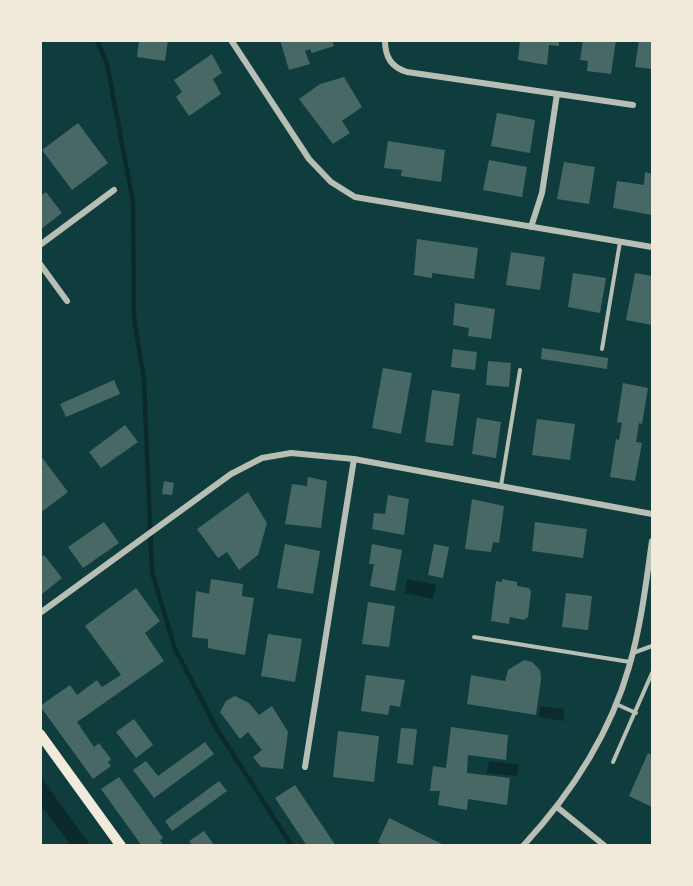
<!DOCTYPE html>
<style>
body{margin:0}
#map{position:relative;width:693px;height:886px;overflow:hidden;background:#0f3d3e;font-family:"Exo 2",sans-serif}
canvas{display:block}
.frame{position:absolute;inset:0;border:42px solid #f1e9da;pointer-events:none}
</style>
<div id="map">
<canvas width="693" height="886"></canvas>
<div class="frame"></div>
</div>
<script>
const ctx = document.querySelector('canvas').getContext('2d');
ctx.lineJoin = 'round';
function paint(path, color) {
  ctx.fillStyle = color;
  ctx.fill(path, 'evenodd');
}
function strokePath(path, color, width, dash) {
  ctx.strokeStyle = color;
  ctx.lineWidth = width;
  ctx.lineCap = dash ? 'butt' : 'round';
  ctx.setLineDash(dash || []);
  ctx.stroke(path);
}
paint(new Path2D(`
 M407 579 436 585 433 599 405 593Z
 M540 706 564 709V721L539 717Z
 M489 761 519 765 517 776 487 773Z
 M40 777H41L90 845H70L41 805Z`), '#0a2a2b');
strokePath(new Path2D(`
 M97 40 107 64 133 202 134 317 144 380 152 572 175 649 218 731 292 846`), '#0a2a2b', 4.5);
paint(new Path2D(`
 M139 40H168L165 61 137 57Z
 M280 40H332L334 46 312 53 310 49 305 51 310 64 289 70Z
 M520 40H559V46L549 45 547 65 518 60Z
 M583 40H616L611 74 587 71 588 61 580 60Z
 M639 40H652V69L635 67Z
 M212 54 222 73 213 79 221 94 189 116 176 97 182 92 174 80Z
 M344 77 362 107 342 121 350 133 333 144 299 99 320 84Z
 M497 113 535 120 530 153 491 146Z
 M78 123 108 163 72 190 42 150Z
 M388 141 445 150 441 182 401 176 402 170 384 168Z
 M489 160 527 167 522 197 483 190Z
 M564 162 595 167 589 204 557 199Z
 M645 172 652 174V215L613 208 617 181 644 185Z
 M46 192 62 213 40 230V196Z
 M417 239 478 248 474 279 432 273V278L414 275Z
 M511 252 545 257 540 290 506 285Z
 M573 273 606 278 600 313 568 307Z
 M635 273 652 276V325L626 320Z
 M455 303 495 309 491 339 468 336 469 328 453 325Z
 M542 348 608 358 607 369 541 359Z
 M453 349 477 352 475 370 451 367Z
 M488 361 511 363 509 387 486 385Z
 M383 368 412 373 401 434 372 428Z
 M114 380 120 394 66 417 60 404Z
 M623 383 648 388 642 424 639 423 636 442 642 443 635 481 610 477 616 439 619 440 622 423 617 422Z
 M432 390 460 394 453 446 425 442Z
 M477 418 501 422 496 458 472 454Z
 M537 419 575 424 570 460 532 455Z
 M125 425 138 442 101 468 89 452Z
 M40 455 68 492 40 513Z
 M308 477 327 481 321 528 285 524 292 484 307 486Z
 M164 481 174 483 172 495 162 494Z
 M248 492 267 523 258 555 239 570 227 552 218 558 197 529Z
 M388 495 409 499 404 535 372 529 374 513 385 514Z
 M472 499 504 506 499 543 493 542 491 552 465 549Z
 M104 522 119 543 83 568 68 547Z
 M535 522 587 529 583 558 532 551Z
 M285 544 320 551 313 594 277 588Z
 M372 544 402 550 395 591 370 586 374 564H369Z
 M434 544 449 547 443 578 428 575Z
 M44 555 62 578 42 594 40 558Z
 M211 579 243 584 242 596 254 598 245 655 208 648V639L192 637 196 591 209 594Z
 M502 579 517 582V586L529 588 531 592 528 617 524 620 510 617 509 624 491 621 496 581 502 582Z
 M136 588 160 621 145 633 164 661 77 722 94 747 99 743 111 759 108 762 111 766 93 779 40 706 70 685 77 695 97 680 102 687 121 675 85 626Z
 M566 593 592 596 588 630 562 627Z
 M368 602 395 606 389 647 362 644Z
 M268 634 302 639 295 682 261 676Z
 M524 660 532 662 540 670 541 679 536 715 467 704 471 675 505 681 508 670Z
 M366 675 405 680 400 707 390 705 388 715 361 711Z
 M235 696 249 703 259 715 272 706 288 732 283 769 261 767 253 757 262 750 248 732 240 739 220 712 226 701Z
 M134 719 153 745 136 758 116 732Z
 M451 727 508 735 506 760 468 755 467 773 510 778 507 805 468 799 467 810 438 805 440 791H430L433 766 446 768Z
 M401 728 417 729 413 765 397 763Z
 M338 731 379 736 374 782 333 777Z
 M205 742 214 754 154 798 133 770 146 761 158 776Z
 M648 753 652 755V807L629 796Z
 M119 777 163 838 160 840 164 846H142L101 789Z
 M219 781 227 791 172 831 165 821Z
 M295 785 336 846H307L275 798Z
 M389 818 446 846H385L378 842Z
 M204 831 215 846H193L189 841Z`), '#486865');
strokePath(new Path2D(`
 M602 349 620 242
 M501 486 520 370
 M474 637 630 662
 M633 653 652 646
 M616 704 636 713
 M613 762 652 673`), '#b8beb3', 4);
strokePath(new Path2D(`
 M231 40 309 159 331 182 355 197 652 247
 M385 40C385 57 391 67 407 72L633 105
 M531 227 542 193 557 94
 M40 245 114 190
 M40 264 67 301
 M40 613 231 474 262 458 291 453 354 459 652 514
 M305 767 354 459
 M557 807 605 846
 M523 846C571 794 610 734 629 667 641 626 646 583 652 541`), '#b8beb3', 6);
strokePath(new Path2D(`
 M40 734 121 846`), '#f1e9da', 10);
</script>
